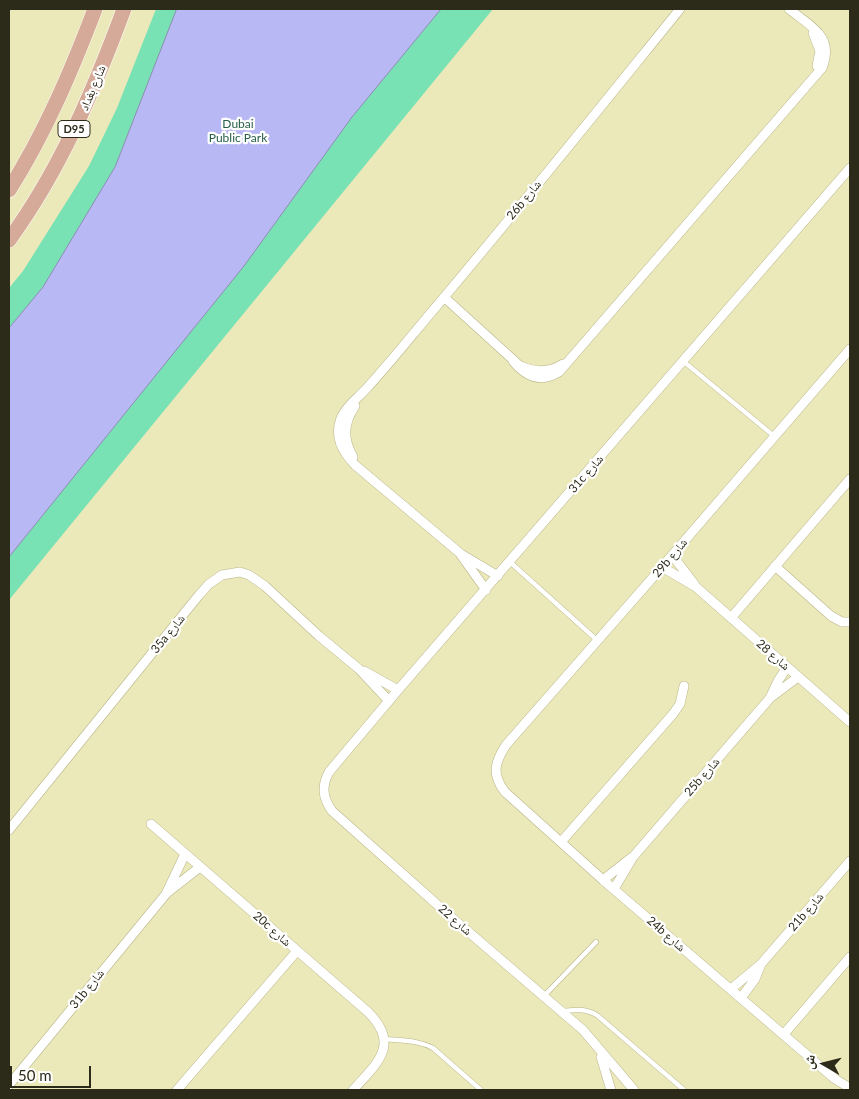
<!DOCTYPE html>
<meta charset="utf-8">
<style>
body{margin:0}
#map{position:relative;width:859px;height:1099px;overflow:hidden;background:#ebe8b9;font-family:Lato,"Noto Naskh Arabic",sans-serif}
canvas{display:block}
.frame{position:absolute;inset:0;border:10px solid #2c2a18;pointer-events:none}
.north{position:absolute;left:799px;top:1039px;width:50px;height:50px;-webkit-text-stroke:4px #fff;paint-order:stroke;rotate:278deg;font-size:14px;font-weight:700;line-height:20px;text-align:center;color:#2c2a18}
.north::after{content:'';display:block;margin:auto;width:18px;height:22px;background:#2c2a18;clip-path:polygon(50% 0,100% 100%,50% 72%,0 100%)}
.scale{position:absolute;left:10px;top:1066px;width:81px;height:22px;box-sizing:border-box;border:2px solid #2c2a18;border-top:0;padding-left:6px;font-size:15px;line-height:18px;white-space:nowrap;color:#2c2a18;-webkit-text-stroke:4px #fff;paint-order:stroke}
</style>
<div id="map">
<canvas width="859" height="1099"></canvas>
<div class="frame"></div>
<div class="north">ش</div>
<div class="scale">50 m</div>
</div>
<script>
const ctx = document.querySelector('canvas').getContext('2d');
ctx.lineJoin = 'round';
function paint(path, color) {
  ctx.fillStyle = color;
  ctx.fill(path, 'evenodd');
}
function strokePath(path, color, width, dash) {
  ctx.strokeStyle = color;
  ctx.lineWidth = width;
  ctx.lineCap = dash ? 'butt' : 'round';
  ctx.setLineDash(dash || []);
  ctx.stroke(path);
}
function label(font, color, halo, rows, align = 'center') {
  ctx.font = font + ' Lato,"Noto Naskh Arabic",sans-serif';
  ctx.lineWidth = 4.5;
  ctx.setLineDash([]);
  ctx.textBaseline = 'middle';
  ctx.strokeStyle = halo;
  ctx.fillStyle = color;
  for (const [text, x, y, turn = 0] of rows) {
    ctx.save();
    ctx.translate(x, y);
    ctx.rotate((+turn || 0) * Math.PI / 180);
    ctx.textAlign = isNaN(turn) ? turn : align;
    if (halo) ctx.strokeText(text, 0, 0);
    ctx.fillText(text, 0, 0);
    ctx.restore();
  }
}
paint(new Path2D(`
 M156 9H493L9 600V288L23 271 89 166 117 108Z`), '#79e2b5');
const water = new Path2D(`
 M177 9H441L352 117 244 266 9 557V328L43 287 115 167Z`);
paint(water, '#b8b8f5');
strokePath(water, '#8e8db3', 1);
const lane = new Path2D(`
 M683 361 774 436
 M510 562 598 641
 M544 996 596 942
 M562 1011C576 1010 586 1008 598 1016L684 1090
 M385 1039C402 1041 418 1040 433 1048L481 1090`);
const street = new Path2D(`
 M813 33 820 51 817 66
 M444 297 520 366C534 372 549 373 563 364
 M850 349 662 567 506 745C495 762 491 774 505 792L603 880 835 1079 850 1088
 M513 361C526 377 541 383 559 372L822 68C835 36 810 26 789 9
 M353 457C343 439 343 424 355 406
 M461 555 486 590
 M672 555 695 585
 M775 566 831 616 842 622H850
 M662 567 696 587 850 722
 M498 576 461 554 355 465C342 451 334 437 341 418 346 406 358 398 366 389 390 363 412 335 435 308 518 210 599 109 680 9
 M731 618 850 479
 M364 671 398 690
 M770 698 778 681 787 667
 M151 824 368 1012C401 1045 377 1063 353 1090
 M9 830 199 595 209 584 222 575 240 572 249 575 265 586 319 636 359 669 389 701
 M561 842 673 714 680 704 684 686
 M603 880 631 858
 M614 889 633 857 770 698 798 677
 M168 892 200 867
 M731 989 761 964 850 861
 M741 998 755 979 761 964
 M784 1034 850 957
 M601 1057 611 1090
 M9 1085 166 894 185 854
 M177 1090 297 951
 M634 1090 583 1030 450 916 332 811C323 798 321 787 329 772L398 690 850 168`);
const primary = new Path2D(`
 M9 190C45 133 71 72 95 9
 M9 240C60 170 94 90 124 9`);
strokePath(lane, '#b8b588', 5.5);
strokePath(street, '#b8b588', 10);
strokePath(primary, '#fff', 16);
strokePath(lane, '#fff', 4.5);
strokePath(street, '#fff', 9);
strokePath(primary, '#d5aa98', 15);
for (const [x, y, w] of [
 [74,129,32]
]) {
  const box = new Path2D();
  box.roundRect(x - w / 2, y - 8.5, w, 17, 4);
  ctx.fillStyle = '#fff';
  ctx.fill(box);
  strokePath(box, '#2c2a18', 1);
}
label('bold 11px', '#2c2a18', null, [
 ["D95",74,129]
]);
label('12px', '#2c2a18', '#fff', [
 ["شارع بغداد",93,88,-67],
 ["26b شارع",524,200,-51],
 ["31c شارع",586,474,-49],
 ["29b شارع",670,558,-50],
 ["35a شارع",168,634,-51],
 ["شارع 28",773,655,41],
 ["25b شارع",702,777,-49],
 ["21b شارع",806,912,-49],
 ["شارع 22",455,920,41],
 ["20c شارع",272,929,41],
 ["24b شارع",666,934,41],
 ["31b شارع",87,989,-51]
]);
label('12px', '#285f48', '#fff', [
 ["Dubai",238,124],
 ["Public Park",238,138]
]);
</script>
